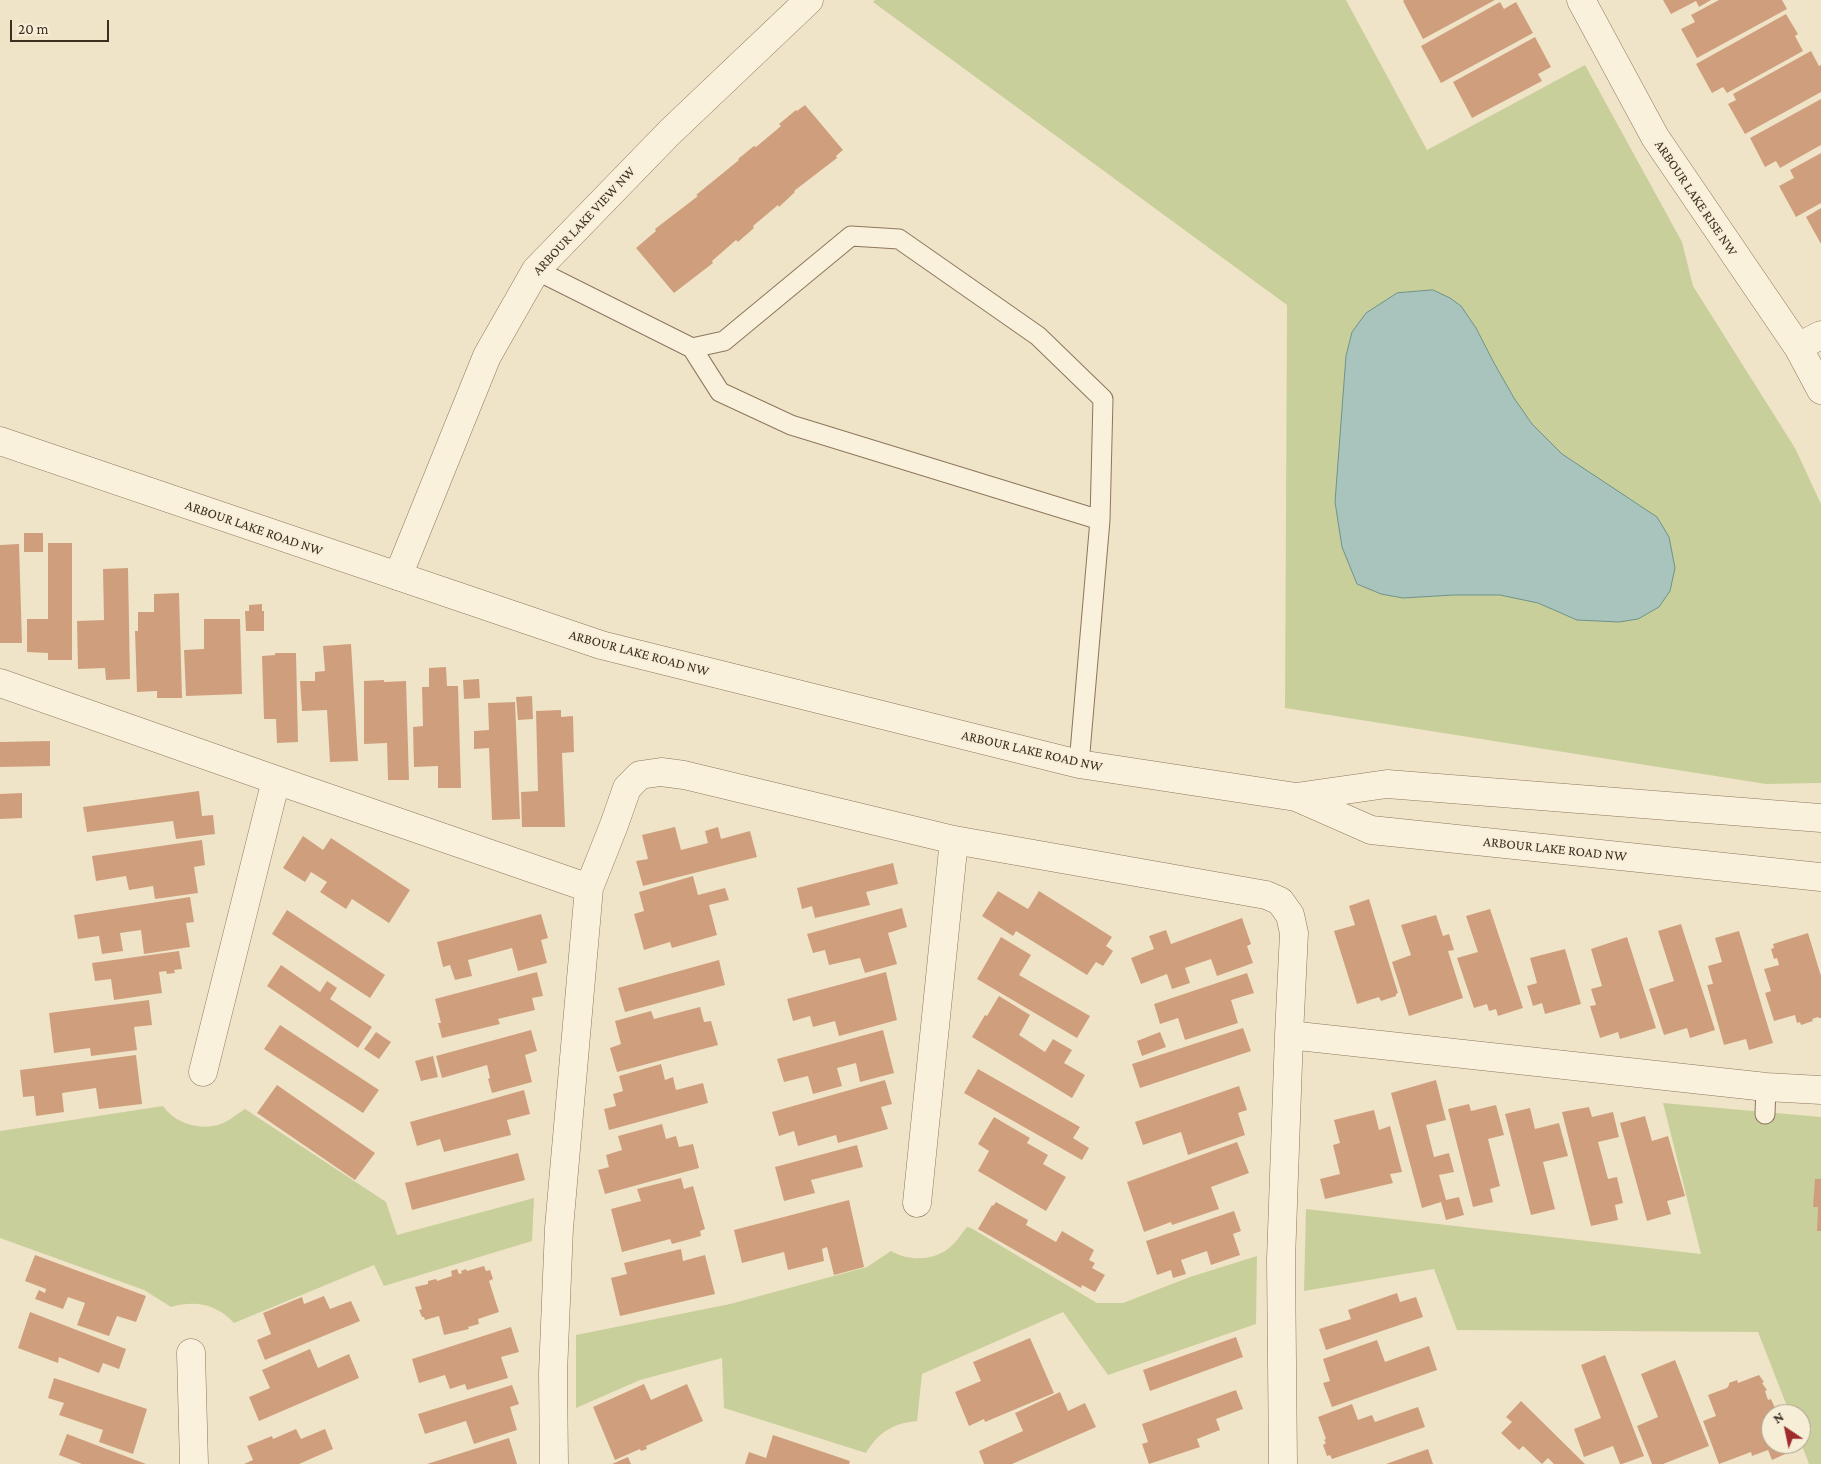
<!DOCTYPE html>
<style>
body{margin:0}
#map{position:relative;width:1821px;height:1464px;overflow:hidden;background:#f0e4c8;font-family:"Crimson Pro",serif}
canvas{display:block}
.north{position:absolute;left:1761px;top:1404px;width:50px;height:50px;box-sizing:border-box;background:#f7eed8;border:1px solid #ada18e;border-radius:50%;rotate:326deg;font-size:14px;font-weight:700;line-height:20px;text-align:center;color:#3d2e20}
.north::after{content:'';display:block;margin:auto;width:18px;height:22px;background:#9e2a2b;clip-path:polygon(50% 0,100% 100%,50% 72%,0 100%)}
.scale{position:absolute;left:10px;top:20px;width:99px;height:22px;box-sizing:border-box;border:2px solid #3d2e20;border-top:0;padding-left:6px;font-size:15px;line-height:18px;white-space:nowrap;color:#3d2e20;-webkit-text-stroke:4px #f7eed8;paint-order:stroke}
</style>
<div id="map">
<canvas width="1821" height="1464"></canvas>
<div class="north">N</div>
<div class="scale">20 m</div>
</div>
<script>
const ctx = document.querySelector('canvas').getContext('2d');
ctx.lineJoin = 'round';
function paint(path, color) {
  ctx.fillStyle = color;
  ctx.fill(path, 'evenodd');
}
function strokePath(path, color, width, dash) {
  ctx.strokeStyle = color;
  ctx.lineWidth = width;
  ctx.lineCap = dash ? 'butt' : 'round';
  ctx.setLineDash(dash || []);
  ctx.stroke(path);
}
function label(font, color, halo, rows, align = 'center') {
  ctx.font = font + ' "Crimson Pro",serif';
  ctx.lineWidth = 4;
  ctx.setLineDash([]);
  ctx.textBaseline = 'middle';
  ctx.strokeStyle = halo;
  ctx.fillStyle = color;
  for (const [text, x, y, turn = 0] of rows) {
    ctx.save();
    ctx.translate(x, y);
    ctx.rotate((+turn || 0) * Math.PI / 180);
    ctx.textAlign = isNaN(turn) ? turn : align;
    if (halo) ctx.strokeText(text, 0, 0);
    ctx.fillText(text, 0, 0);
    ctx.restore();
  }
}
paint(new Path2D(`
 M875 0H1346L1427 150 1585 65 1682 242 1693 286 1795 448 1821 504V783L1766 784 1285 708 1287 305 873 2Z
 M1663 1103 1821 1117V1464H1809L1801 1443V1414H1790L1758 1332 1457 1330 1434 1269 1304 1291 1306 1209 1701 1254Z
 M163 1106C175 1124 201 1131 221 1124 229 1121 237 1114 245 1109L386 1202 397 1235 534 1198 532 1241 384 1286 374 1265 234 1323C216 1304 196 1300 171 1307L144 1290 0 1238V1131Z
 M967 1227 971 1228 1097 1303H1123L1190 1277 1257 1256 1256 1324 1108 1375 1063 1312 922 1374 917 1421C893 1423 878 1433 866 1453L724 1408 722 1358 640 1380 576 1408V1335L730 1304 867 1267 891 1251C909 1261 931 1261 948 1249 956 1243 961 1234 967 1227Z`), '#c9cf9b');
const water = new Path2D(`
 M1433 290 1450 298 1461 306 1476 328 1494 363 1514 398 1532 424 1562 454 1657 517 1669 537 1675 568 1670 591 1659 607 1638 619 1619 622 1577 620 1538 603 1500 595H1453L1403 598 1381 594 1357 584 1342 547 1335 502 1346 356 1352 332 1366 313 1397 293Z`);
paint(water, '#a9c4bc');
strokePath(water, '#6f938a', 1);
paint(new Path2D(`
 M1404 0H1495L1423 39 1403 1Z
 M1663 0H1711L1699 7 1696 1 1671 14Z
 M1719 0H1782L1787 9 1697 58 1681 29 1695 22 1691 15Z
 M1500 2 1504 9 1516 2 1533 33 1441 83 1421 46Z
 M1786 14 1798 34 1795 36 1803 51 1727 93 1723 87 1712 93 1696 64Z
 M1535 37 1551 67 1538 74 1542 81 1472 118 1453 82Z
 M1811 51 1819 66 1821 65V92L1745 134 1728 104 1736 100 1733 94Z
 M1821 99V145L1780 168 1776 161 1765 167 1750 138Z
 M805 105 843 150 836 156 837 158 794 191 795 192 779 207 778 205 753 226 754 228 738 242 736 240 712 261 713 263 674 293 636 248 656 231 655 229 698 196 696 195 739 160 738 159 754 146 756 147 781 126 779 124 796 110 797 111Z
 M1821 153V203L1796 217 1779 186 1794 178 1790 170Z
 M1821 208V244L1806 217Z
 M24 533H43V552H24Z
 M48 543H72V660H48V653L27 652V619H48Z
 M19 544 22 643H0V545Z
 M128 568 130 679 106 680 105 668 78 669 77 621 104 620 103 569Z
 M179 593 182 698H157V691L137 692 135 631H138V612H154V594Z
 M262 604V611H264V631H246L245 611H249V605Z
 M204 619H240L242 694 186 696 184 650 204 649Z
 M351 644 358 761 330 762 327 710 302 711 300 681H315V672L325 671 323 646Z
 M275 653H296L298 742 277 743 276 719H264L262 656 275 655Z
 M446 667 447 686H458L461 788H438V766L414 767 413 727 423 726 422 687H429V668Z
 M479 679 480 698 464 699 463 680Z
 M384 680V682L406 681 409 780H388L387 743 364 744V681Z
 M532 696 533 719 518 720 516 697Z
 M515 702 520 819 492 820 489 748 474 749V731L489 730 488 703Z
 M561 710V717L573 716 574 752 562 753 565 827H522L521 792 538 791 536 711Z
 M50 741V766L0 767V742Z
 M199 791 202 816 213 815 215 834 176 839 173 821 87 832 83 807Z
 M22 793V818L0 819V794Z
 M675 827 681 850 708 843 705 831 718 827 721 839 750 831 757 857 643 886 636 861 648 859 642 835Z
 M303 836 323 850 331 838 410 890 389 923 352 899 346 909 320 892 327 882 311 872 305 882 283 868Z
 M202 840 205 865 194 867 198 893 155 899 153 886 129 890 126 876 96 881 92 856Z
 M893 863 898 884 866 892 870 905 815 918 812 906 802 909 797 888Z
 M693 876 698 895 725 888 729 900 709 905 717 935 672 948 670 942 644 950 634 914 644 911 639 892Z
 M998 891 1028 909 1039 891 1112 937 1106 946 1113 951 1103 966 1096 962 1087 975 1016 931 1013 936 982 916Z
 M190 897 194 922 186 923 190 947 144 954 141 930 120 933 123 951 102 954 99 936 78 939 74 915Z
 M1369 899 1398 993 1396 994V996L1381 1001 1379 997 1357 1004 1334 931 1355 925 1349 906Z
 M902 908 907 927 888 933 897 964 865 973 860 958 829 965 825 950 813 953 807 934Z
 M1490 909 1523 1008 1498 1016 1496 1009 1489 1011 1487 1004 1474 1008 1457 958 1478 952 1466 916Z
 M287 910 385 975 370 998 272 934Z
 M541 914 548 938 541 940 547 963 518 971 512 948 468 960 472 976 455 980 450 965 443 967 437 942Z
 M1436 915 1443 936 1449 934 1454 950 1448 951 1463 998 1409 1016 1392 962 1411 955 1401 925Z
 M1242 918 1251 944 1247 946 1253 963 1217 976 1211 959 1185 968 1190 983 1172 989 1167 974 1141 984 1131 958 1154 949 1149 936 1166 930 1171 944Z
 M1681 924 1715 1030 1690 1038 1687 1028 1664 1035 1649 989 1674 981 1658 931Z
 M1739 931 1773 1043 1749 1050 1746 1039 1724 1045 1707 985 1713 984 1708 966 1722 962 1715 938Z
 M1808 933 1821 976V1018H1819L1818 1017 1812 1019 1813 1021 1801 1025 1800 1022 1797 1023 1795 1015 1774 1021 1765 993 1771 991 1764 969 1779 965 1777 958 1774 959 1771 949 1774 948 1773 944Z
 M1001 937 1031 955 1019 975 1090 1016 1077 1038 977 979Z
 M1627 937 1656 1028 1620 1039 1618 1032 1600 1038 1590 1006 1596 1005 1591 989 1602 986 1591 949Z
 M1565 949 1581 1004 1545 1014 1542 1003 1533 1006 1527 986 1537 983 1530 958Z
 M179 951 182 969 174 970 175 973 167 974 166 971 159 972 162 993 114 1000 111 979 95 981 92 963Z
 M719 960 725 985 625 1012 618 988Z
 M281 965 320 992 327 981 337 988 330 999 372 1027 358 1048 267 986Z
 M537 972 543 996 532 998 535 1010 498 1019 500 1024 442 1038 438 1023H441L435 999Z
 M886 972 897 1020 839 1036 835 1021 813 1027 810 1016 793 1021 787 999Z
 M1247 973 1254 993 1231 1000 1238 1023 1185 1040 1178 1018 1160 1024 1154 1004Z
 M999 996 1030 1015 1019 1035 1045 1052 1053 1039 1072 1050 1064 1063 1085 1075 1072 1098 972 1037 985 1015 987 1016Z
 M149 1000 152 1025 134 1027 137 1050 91 1056 90 1048 54 1053 49 1013Z
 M700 1007 704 1022 711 1021 718 1045 617 1072 610 1048 621 1044 615 1021 651 1011 654 1019Z
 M280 1025 379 1090 363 1113 264 1049Z
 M1243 1028 1251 1051 1140 1088 1132 1064Z
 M531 1030 537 1051 525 1055 532 1082 492 1093 488 1079 490 1078 487 1065 442 1078 436 1056Z
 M883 1030 894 1073 860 1082 856 1063 837 1068 842 1086 813 1094 808 1076 784 1082 777 1059Z
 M376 1032 391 1042 379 1059 364 1049Z
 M1160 1032 1166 1047 1142 1056 1137 1041Z
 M136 1055 142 1104 99 1109 96 1088 62 1093 64 1112 36 1116 34 1096 23 1097 20 1070Z
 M433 1056 438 1077 421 1081 415 1061Z
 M661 1064 665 1080 673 1077 676 1090 703 1083 708 1103 609 1130 604 1109 616 1106 613 1094 623 1091 619 1076Z
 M978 1069 1080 1127 1073 1138 1089 1148 1082 1160 964 1093Z
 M885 1080 892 1104 881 1107 888 1129 838 1143 836 1135 798 1146 794 1131 779 1136 772 1112Z
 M1436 1080 1446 1120 1426 1125 1434 1157 1449 1153 1454 1172 1439 1175 1446 1200 1459 1197 1464 1215 1446 1220 1441 1202 1422 1208 1391 1093Z
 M277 1085 375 1153 355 1180 257 1113Z
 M1239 1086 1247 1110 1238 1113 1245 1135 1188 1155 1181 1132 1143 1145 1135 1122Z
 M524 1090 530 1114 507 1120 511 1135 444 1152 440 1139 417 1146 410 1122Z
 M1469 1104 1471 1111 1496 1105 1504 1135 1488 1139 1500 1186 1490 1189 1493 1202 1473 1207 1448 1109Z
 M1589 1107 1592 1117 1613 1112 1619 1137 1598 1142 1608 1179 1617 1177 1623 1203 1615 1205 1618 1220 1591 1226 1562 1112Z
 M1530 1108 1535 1129 1559 1123 1568 1156 1543 1162 1555 1209 1531 1215 1505 1114Z
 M1374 1110 1379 1130 1390 1126 1402 1172 1390 1174 1393 1183 1325 1199 1320 1179 1340 1174 1333 1145 1340 1143 1334 1120Z
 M1645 1116 1652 1141 1668 1136 1685 1196 1667 1201 1671 1214 1647 1221 1620 1123Z
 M994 1117 1030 1138 1027 1143 1048 1155 1043 1164 1066 1177 1046 1211 978 1171 989 1151 978 1144Z
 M662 1124 666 1139 676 1136 679 1147 693 1144 699 1168 605 1194 598 1170 609 1167 606 1155 622 1150 618 1136Z
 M1237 1142 1249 1173 1211 1187 1219 1209 1172 1225 1171 1222 1144 1232 1127 1182Z
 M857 1145 863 1167 811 1180 815 1193 784 1201 775 1167Z
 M518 1153 525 1180 412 1210 405 1183Z
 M681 1178 684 1189 693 1186 705 1229 700 1231 701 1236 672 1244 670 1239 622 1252 611 1209 641 1201 637 1189Z
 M1815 1179H1821V1231H1817L1818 1207H1813Z
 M849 1200 864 1267 834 1275 827 1247 822 1249 824 1261 788 1270 784 1252 742 1263 734 1230Z
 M996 1202 1028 1220 1026 1225 1056 1242 1062 1231 1094 1250 1089 1260 1095 1263 1092 1268 1105 1275 1095 1292 1082 1285 1081 1288 978 1229 992 1205 993 1206Z
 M1234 1211 1241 1231 1233 1234 1240 1255 1211 1265 1207 1251 1181 1260 1186 1274 1173 1278 1171 1270 1157 1275 1146 1241Z
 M681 1249 683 1261 705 1255 715 1294 620 1316 611 1278 627 1274 624 1263Z
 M35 1255 146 1296 136 1322 117 1316 109 1336 77 1325 85 1303 68 1297 63 1309 35 1299 39 1290 45 1293 46 1289 25 1281Z
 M484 1266 486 1271 490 1270 493 1279 489 1281 499 1312 478 1319 479 1324 468 1327 469 1329 444 1335 439 1316 425 1320 424 1317H422L419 1310 422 1309 415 1287 428 1284V1281L436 1279 437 1281 452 1276 451 1271 457 1269 459 1274 462 1273 461 1271 466 1269 467 1271Z
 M1397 1293 1400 1302 1416 1297 1423 1317 1326 1350 1319 1329 1351 1319 1348 1310Z
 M324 1296 330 1309 351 1301 360 1321 265 1360 257 1340 271 1334 263 1313 302 1297 304 1304Z
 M30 1312 126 1349 119 1369 103 1363 99 1373 59 1357 58 1363 18 1348Z
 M511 1327 519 1352 501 1357 508 1378 467 1390 465 1384 450 1389 445 1375 419 1383 412 1359Z
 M1236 1337 1243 1357 1150 1391 1143 1370Z
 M1030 1338 1054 1393 985 1422 984 1419 969 1426 955 1392 981 1381 973 1362Z
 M1377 1340 1385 1362 1429 1346 1437 1370 1332 1407 1323 1383 1330 1381 1323 1359Z
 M310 1349 318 1368 349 1354 359 1378 259 1421 249 1397 270 1388 262 1370Z
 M1605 1355 1644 1456 1622 1464H1620L1613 1446 1584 1457 1574 1429 1601 1418 1581 1365Z
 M1675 1360 1709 1446 1663 1464H1652L1637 1426 1658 1417 1641 1374Z
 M1759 1375 1764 1382 1762 1383 1767 1390 1765 1391 1768 1400 1771 1399 1775 1408 1772 1409 1773 1412 1781 1409 1783 1414H1771V1444H1794L1796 1449 1772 1460 1768 1450 1752 1456 1751 1452 1719 1464 1703 1421 1716 1416 1708 1395 1727 1388 1729 1385V1383L1737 1380 1738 1383Z
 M54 1378 147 1409 133 1454 99 1442 103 1430 59 1415 64 1403 48 1398Z
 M644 1384 651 1400 687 1384 703 1421 646 1446 647 1449 641 1451 640 1449 615 1460 593 1407Z
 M512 1385 519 1404 510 1407 517 1430 474 1444 466 1421 425 1434 418 1414Z
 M1236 1390 1243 1409 1216 1419 1220 1430 1197 1439 1200 1447 1149 1464 1142 1444 1148 1442 1142 1424Z
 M1060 1392 1068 1411 1085 1403 1096 1427 1012 1464H984L979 1451 1023 1431 1015 1413Z
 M1521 1401 1585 1464H1554L1548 1458 1542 1464 1523 1446 1519 1450 1501 1433 1512 1422 1506 1417Z
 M1352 1404 1358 1420 1372 1415 1375 1422 1418 1407 1425 1427 1332 1459 1330 1455 1327 1456 1323 1445 1326 1443 1324 1440 1326 1439 1318 1417Z
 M296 1429 301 1439 325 1429 333 1449 299 1464H244L253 1460 247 1446 272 1436 273 1439Z
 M67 1434 146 1464H82L59 1455Z
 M773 1435 850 1461 849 1464H745L749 1452 766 1458Z
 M509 1438 517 1464H427Z
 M1428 1449 1433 1464H1386Z
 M628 1457 631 1464H612Z`), '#cf9f7d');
const service = new Path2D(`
 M536 270 692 348 720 392 791 425 1100 520 1079 764
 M692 348 724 341 851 236 899 239 1038 336 1103 399 1100 520
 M1765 1114 1766 1087`);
const minor = new Path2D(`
 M1581 0 1655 137 1798 347 1821 390
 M1798 347 1821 335
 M398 576 487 356 536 270 670 132 809 0
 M0 683 276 780 589 888
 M1289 1035 1766 1087 1821 1090
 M203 1072 276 780
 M917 1203 954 840
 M191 1353 194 1464
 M554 1464 553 1373 559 1228 589 888 614 825 627 788 640 775 661 772 684 775 954 840 1266 895 1280 901 1290 915 1294 933 1289 1035 1281 1260 1283 1464`);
const tertiary = new Path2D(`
 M0 441 601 645 1079 764 1296 797 1387 784 1821 818
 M1296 797 1371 830 1821 877`);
strokePath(service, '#8d765c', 21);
strokePath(minor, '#8d765c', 29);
strokePath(tertiary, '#8d765c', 29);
strokePath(service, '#faf1dc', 19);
strokePath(minor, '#faf1dc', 28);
strokePath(tertiary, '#faf1dc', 28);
label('14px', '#3d2e20', '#f7eed8', [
 ["ARBOUR LAKE RISE NW",1696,198,56],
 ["ARBOUR LAKE VIEW NW",584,221,-47],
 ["ARBOUR LAKE ROAD NW",254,528,19],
 ["ARBOUR LAKE ROAD NW",639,653,15],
 ["ARBOUR LAKE ROAD NW",1032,751,13],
 ["ARBOUR LAKE ROAD NW",1555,849,6]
]);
</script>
